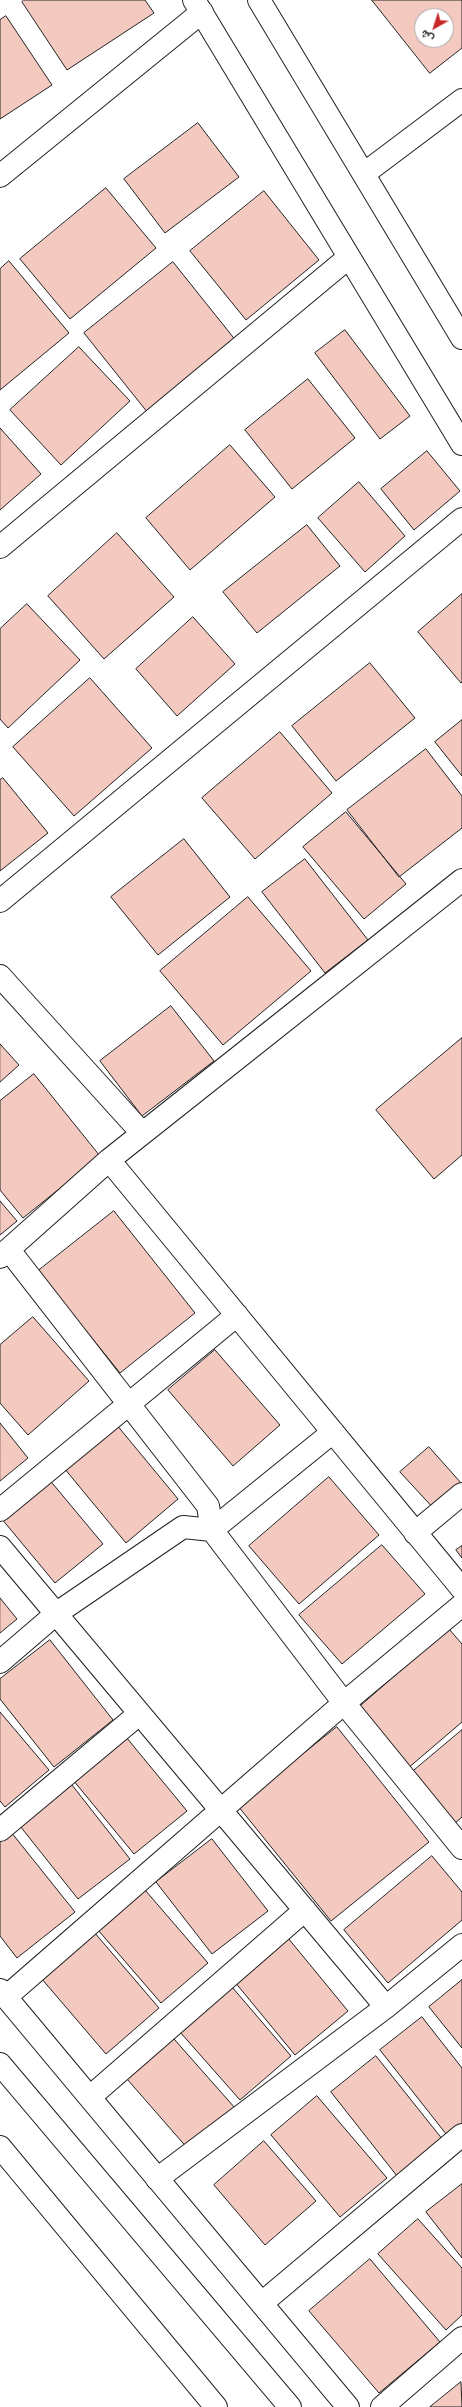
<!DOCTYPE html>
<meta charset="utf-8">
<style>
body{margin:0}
#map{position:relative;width:462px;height:2407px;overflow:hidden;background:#fff;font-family:"Archivo Narrow",Vazirmatn,sans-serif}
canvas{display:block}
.north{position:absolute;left:414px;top:8px;width:40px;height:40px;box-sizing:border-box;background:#fff;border:1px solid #a7a7a7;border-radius:50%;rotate:219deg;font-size:11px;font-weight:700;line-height:16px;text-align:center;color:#222}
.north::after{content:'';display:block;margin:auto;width:14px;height:18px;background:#c62828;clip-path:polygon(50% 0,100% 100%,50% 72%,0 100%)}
</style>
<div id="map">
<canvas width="462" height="2407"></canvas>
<div class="north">ش</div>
</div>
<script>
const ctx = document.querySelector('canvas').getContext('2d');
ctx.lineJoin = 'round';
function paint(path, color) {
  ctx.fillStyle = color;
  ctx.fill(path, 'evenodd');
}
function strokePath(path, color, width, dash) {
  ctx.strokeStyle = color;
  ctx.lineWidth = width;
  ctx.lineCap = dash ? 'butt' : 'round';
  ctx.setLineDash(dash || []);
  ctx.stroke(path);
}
const building = new Path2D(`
 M24 0H145L154 13 67 70 22 2Z
 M372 0H462V48L430 73ZM422 16H446V40H422Z
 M6 16 52 85 0 119V20Z
 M198 123 239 177 165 233 124 179Z
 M106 188 156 248 70 319 20 259Z
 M264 191 319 260 246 320 190 251Z
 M9 261 69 333 0 390V269Z
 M173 262 237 342 148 413 84 333Z
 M345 330 410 416 380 439 315 353Z
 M79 347 130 401 61 465 10 410Z
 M308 379 355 438 292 489 245 430Z
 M0 428 41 474 0 510Z
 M230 445 275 497 190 570 146 518Z
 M427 451 460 491 414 530 381 489Z
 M359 482 405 536 365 572 318 518Z
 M307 525 340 566 257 633 223 592Z
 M117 533 174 597 104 659 48 596Z
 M462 594V682L461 683 418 632Z
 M27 604 80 660 8 728 0 719V629Z
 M193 617 235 664 177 716 136 669Z
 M370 663 415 718 336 781 292 726Z
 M90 678 152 748 74 816 13 747Z
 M462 720V776L435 742Z
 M280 732 332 793 255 859 202 798Z
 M426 749 462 796V828L399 877 347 810Z
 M3 778 48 833 0 871V780Z
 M346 812 406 884 364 919 303 847Z
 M184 839 230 897 158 955 111 897Z
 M305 859 368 940 325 973 262 892Z
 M248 897 311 971 223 1045 160 971Z
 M171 1006 214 1061 142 1116 100 1061Z
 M462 1038V1155L434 1179 376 1110Z
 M0 1044 19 1065 0 1082Z
 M34 1074 100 1156 23 1218 0 1190V1101Z
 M0 1201 17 1221 0 1235Z
 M114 1211 195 1313 120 1373 38 1271Z
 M33 1317 89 1381 28 1435 0 1403V1345Z
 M215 1350 280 1425 233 1466 168 1390Z
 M0 1423 28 1458 0 1481Z
 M116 1424 178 1499 126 1543 64 1468Z
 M429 1447 462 1484 436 1511 400 1472Z
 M329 1477 379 1535 299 1604 249 1546Z
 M48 1478 103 1544 55 1583 1 1518Z
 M382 1545 425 1594 342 1664 299 1615Z
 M462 1546V1558L456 1550Z
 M0 1598 17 1619 0 1633Z
 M449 1629 462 1644V1722L407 1769 356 1710Z
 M50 1640 113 1720 54 1767 0 1699V1679Z
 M0 1712 49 1770 5 1807 0 1801Z
 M337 1727 429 1842 331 1921 238 1806Z
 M462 1730V1817L454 1824 411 1773Z
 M126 1737 187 1811 134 1854 73 1780Z
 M72 1785 130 1859 78 1899 20 1826Z
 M11 1832 75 1912 17 1958 0 1936V1841Z
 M212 1839 268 1911 212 1954 156 1882Z
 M432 1856 462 1892V1920L388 1983 344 1930Z
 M145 1890 208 1963 161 2003 98 1930Z
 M94 1932 159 2008 106 2054 41 1978Z
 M288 1938 348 2011 295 2055 234 1981Z
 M462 1980V2048L429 2007Z
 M232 1987 291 2056 240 2100 180 2032Z
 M422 2017 462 2068V2130L450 2139 380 2050Z
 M174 2039 235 2108 189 2150 127 2079Z
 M376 2056 443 2140 397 2176 331 2092Z
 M317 2096 387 2178 340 2217 271 2135Z
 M264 2141 316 2201 265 2245 214 2185Z
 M462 2184V2258L426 2212Z
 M418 2219 462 2268V2315L446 2330 378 2254Z
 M370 2259 440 2342 379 2393 309 2311Z
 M461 2382 462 2407H430Z`);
paint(building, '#f3c9c0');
strokePath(building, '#222', 1);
const minor = new Path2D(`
 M365 173 462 100
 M0 176 202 12
 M0 547 348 258
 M0 901 462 519
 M0 976 142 1133
 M109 1160 462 1589
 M9 1250 208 1506 212 1530 344 1703 462 1848
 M0 1257 109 1160 462 880
 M0 1510 237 1315
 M415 1533 462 1494
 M0 1547 386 2007
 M0 1662 57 1613 183 1527 212 1530 333 1432
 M0 1830 139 1714
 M0 1990 348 2407
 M6 1997 344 1703 462 1605
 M90 2097 305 1910
 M157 2179 386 2007 462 1945
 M262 2303 462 2135
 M382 2407 462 2338`);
const secondary = new Path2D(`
 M194 0 462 444
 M259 0 462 338`);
const primary = new Path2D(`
 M0 2064 290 2407
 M0 2147 216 2407`);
strokePath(minor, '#222', 24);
strokePath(secondary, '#222', 24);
strokePath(primary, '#222', 24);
strokePath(minor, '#fff', 22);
strokePath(secondary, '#fff', 22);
strokePath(primary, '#fff', 22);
</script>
